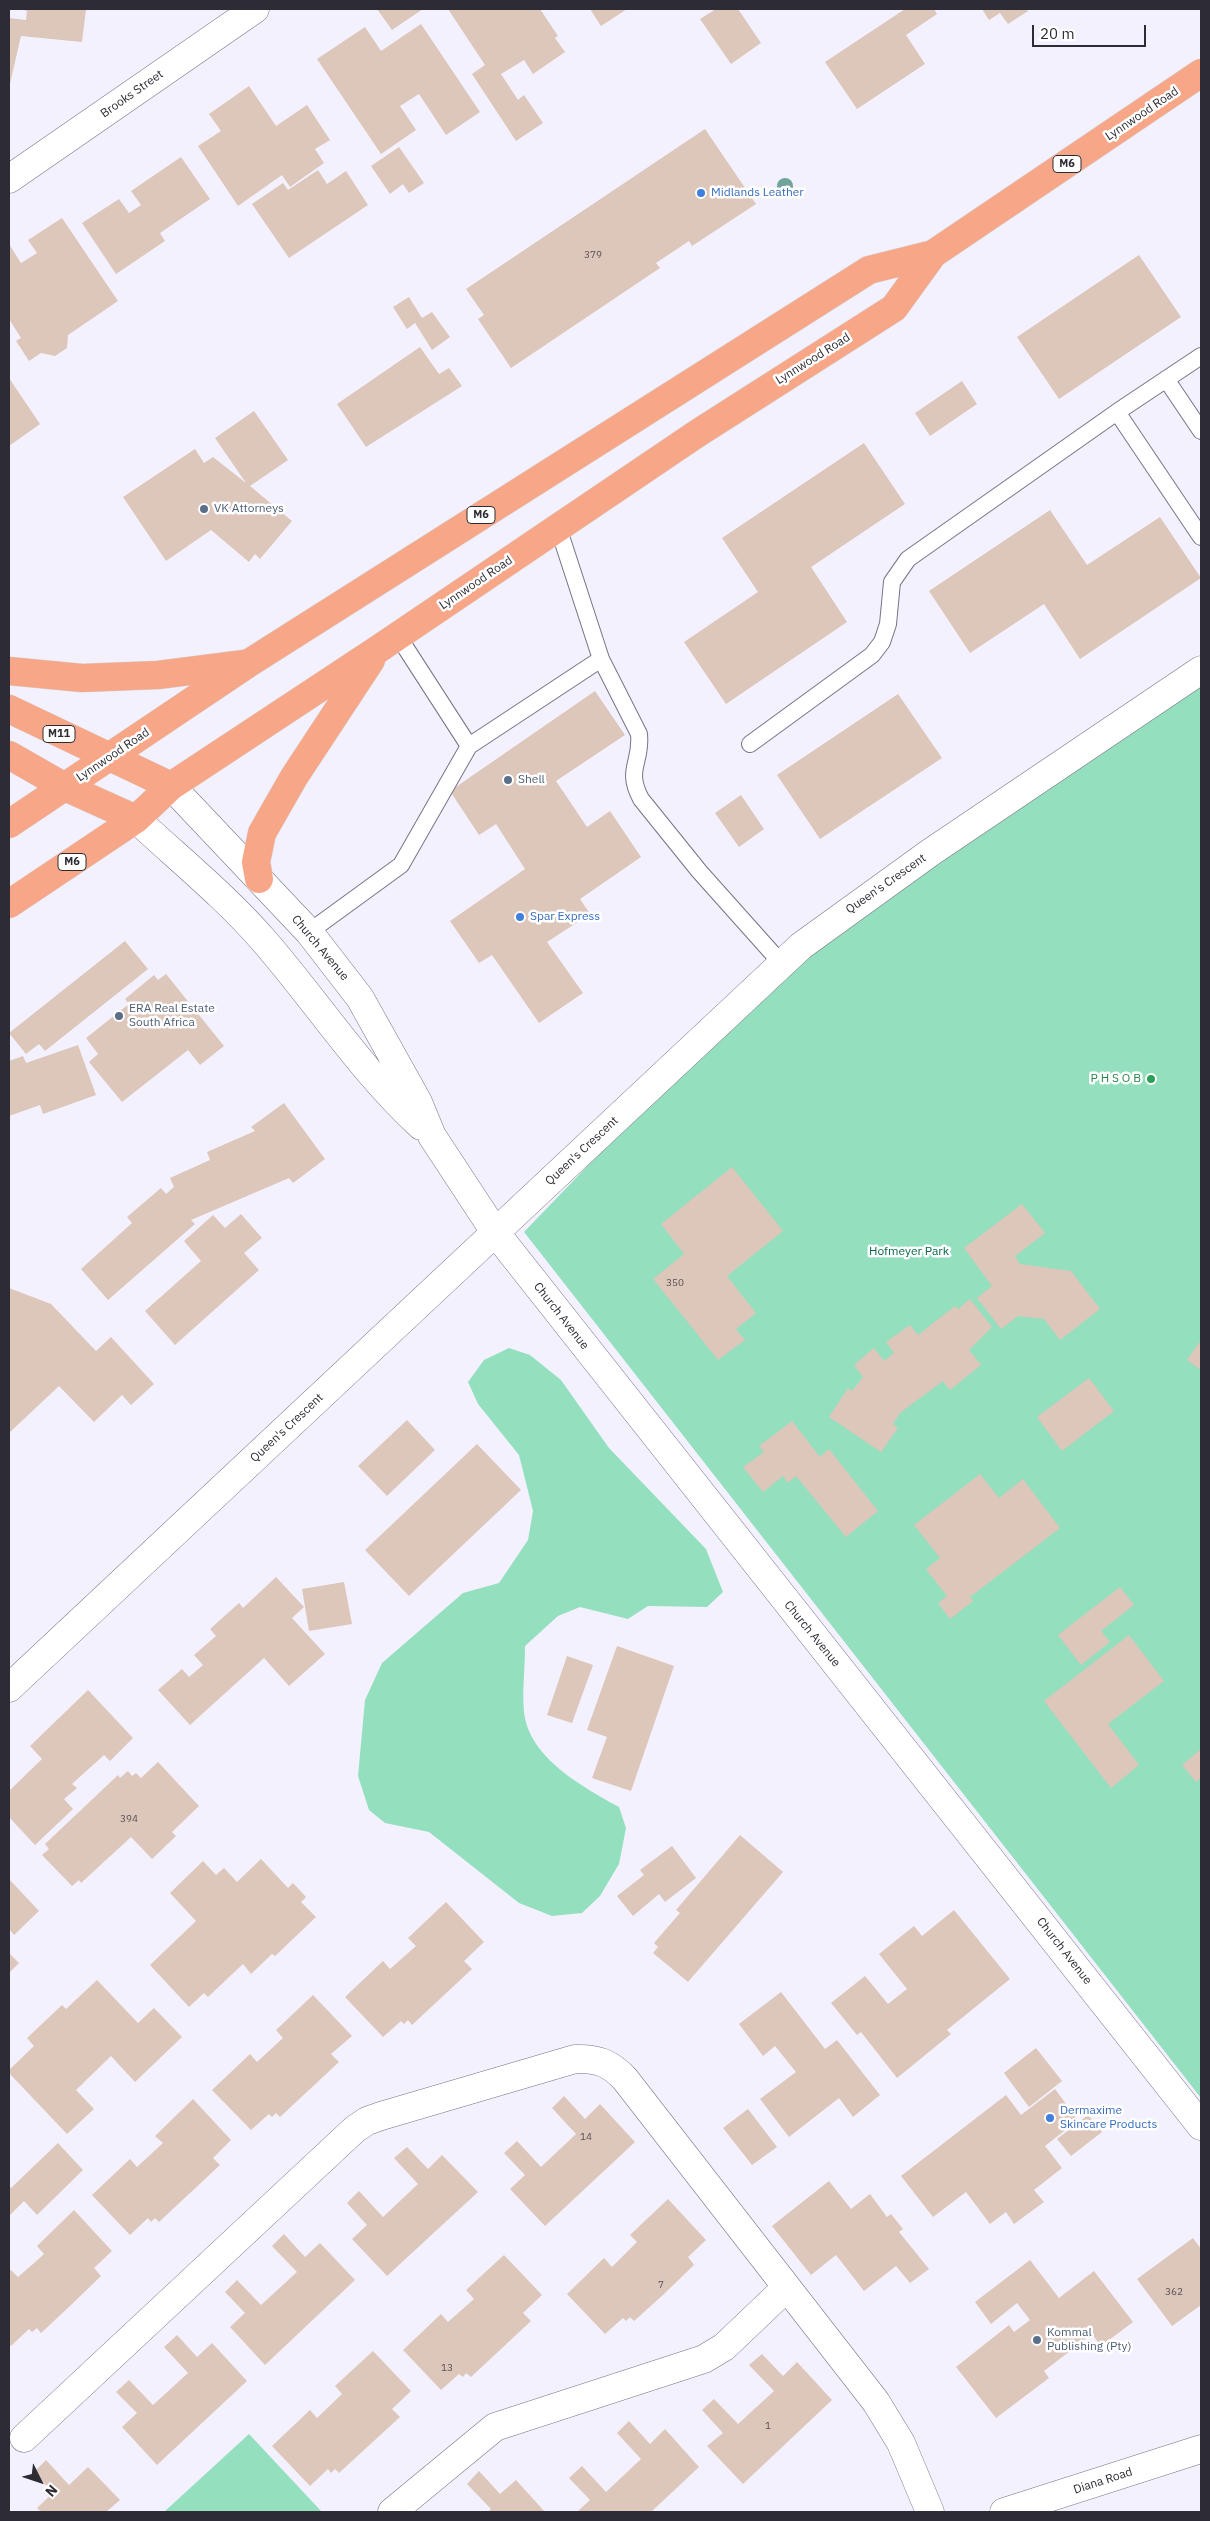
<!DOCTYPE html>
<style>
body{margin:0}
#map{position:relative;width:1210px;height:2521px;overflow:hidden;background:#f4f1ff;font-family:"IBM Plex Sans",sans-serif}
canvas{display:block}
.frame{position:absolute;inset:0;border:10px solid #2d2b33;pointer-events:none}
.north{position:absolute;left:15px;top:2456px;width:50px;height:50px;-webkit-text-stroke:4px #fff;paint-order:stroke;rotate:131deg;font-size:14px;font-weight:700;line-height:20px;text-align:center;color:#2d2b33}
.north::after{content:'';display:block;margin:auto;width:18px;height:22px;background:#2d2b33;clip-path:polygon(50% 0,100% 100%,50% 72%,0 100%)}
.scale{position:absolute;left:1032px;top:25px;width:114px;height:22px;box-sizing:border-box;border:2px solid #2d2b33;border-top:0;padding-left:6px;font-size:15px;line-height:18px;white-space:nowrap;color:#2d2b33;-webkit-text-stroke:4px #fff;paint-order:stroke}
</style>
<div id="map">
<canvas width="1210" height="2521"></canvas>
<div class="frame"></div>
<div class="north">N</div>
<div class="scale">20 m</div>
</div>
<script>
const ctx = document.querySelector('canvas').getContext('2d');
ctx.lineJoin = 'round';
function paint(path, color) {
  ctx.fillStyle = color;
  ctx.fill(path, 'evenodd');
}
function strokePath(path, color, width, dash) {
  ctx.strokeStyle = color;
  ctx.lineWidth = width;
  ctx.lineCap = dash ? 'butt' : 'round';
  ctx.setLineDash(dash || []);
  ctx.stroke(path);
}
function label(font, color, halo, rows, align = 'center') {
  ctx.font = font + ' "IBM Plex Sans",sans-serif';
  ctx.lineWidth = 5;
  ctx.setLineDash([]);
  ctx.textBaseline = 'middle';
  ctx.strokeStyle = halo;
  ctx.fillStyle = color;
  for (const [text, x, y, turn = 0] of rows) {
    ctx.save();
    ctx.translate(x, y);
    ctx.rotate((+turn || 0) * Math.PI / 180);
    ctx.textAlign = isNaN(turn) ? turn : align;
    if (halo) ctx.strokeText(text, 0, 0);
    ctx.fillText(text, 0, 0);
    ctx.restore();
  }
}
paint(new Path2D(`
 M1201 673V2098L524 1232 782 964Z
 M509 1348 530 1355 561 1380 609 1448 706 1549 723 1592 707 1607 648 1606 628 1619 580 1607 558 1616 525 1646C525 1668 522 1691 524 1712 529 1758 583 1787 619 1807L626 1828 619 1864 600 1896 582 1913 552 1916 519 1903 429 1832 385 1823 369 1810 358 1776 365 1700 382 1663 463 1593 499 1583 528 1540 533 1511 519 1455 478 1404 468 1382 484 1360Z
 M249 2434 322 2512H164Z`), '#94e0be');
paint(new Path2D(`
 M21 9H86L82 42 21 36 9 88V18L26 20 27 11Z
 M377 9H423L392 30Z
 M448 9H540L558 36 555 38 565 52 533 74 524 60 501 74 518 100 524 95 543 123 516 141 472 74 485 65Z
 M590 9H627L601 26Z
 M716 9H738L761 43 731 64 700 19Z
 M905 9H934L937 14 906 35 925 64 857 109 825 62Z
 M982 9H1026L1028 11 1008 24 1000 13 989 20Z
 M421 24 480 112 446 135 419 94 400 106 416 130 381 154 317 59 365 27 381 51Z
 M249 86 276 126 307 105 330 140 315 149 324 163 290 187 282 175 238 206 198 146 221 131 209 114Z
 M705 129 756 204 692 246 689 241 656 263 660 268 511 368 478 319 484 315 466 289Z
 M399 147 424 183 409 193 403 184 390 194 371 166Z
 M181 157 210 199 160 233 165 241 116 274 82 223 119 199 129 213 141 205 131 191Z
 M318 170 327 184 346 171 368 205 289 258 252 204 283 183 288 190Z
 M62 218 118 301 68 335 67 348 55 356 41 353 29 361 16 341 21 338 9 319V244L21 263 37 253 28 240Z
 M1139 255 1181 317 1059 399 1017 337Z
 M409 297 422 318 432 312 450 337 432 350 415 323 407 329 393 307Z
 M420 347 439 374 449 368 462 386 366 447 337 404Z
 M9 378 40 424 9 446Z
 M962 381 977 404 930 436 915 413Z
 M254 411 288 460 250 486 292 521 260 559 255 554 249 562 211 530 166 561 123 497 195 449 204 463 213 457 246 483 215 438Z
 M864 443 905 504 811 567 847 622 726 704 684 642 758 592 722 538Z
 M1050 510 1087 565 1160 517 1201 578 1080 659 1044 604 970 653 929 591Z
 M595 691 625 735 556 781 587 827 610 811 641 857 580 899 590 914 547 942 583 993 539 1023 492 955 479 963 450 921 525 869 496 824 479 835 450 791Z
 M898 694 942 758 820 839 777 775Z
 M741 795 764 829 739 847 715 813Z
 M125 941 148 969 45 1051 39 1044 26 1054 9 1033Z
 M166 974 224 1046 200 1065 188 1050 122 1102 89 1062 98 1054 86 1038 129 1004 125 999 154 975 158 980Z
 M78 1045 96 1095 43 1114 40 1105 9 1116V1061L23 1056 26 1063Z
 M284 1103 325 1159 293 1183 289 1178 191 1220 195 1224 108 1300 81 1269 132 1223 127 1217 161 1188 166 1194 174 1187 170 1178 210 1160 207 1152 255 1131 251 1127Z
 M732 1167 783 1231 727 1276 756 1313 736 1329 745 1340 718 1360 653 1279 684 1254 661 1224Z
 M1022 1204 1045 1233 1015 1256 1020 1264 1071 1271 1100 1309 1060 1340 1044 1319 1018 1316 1001 1329 977 1298 992 1286 964 1248Z
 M241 1214 262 1238 244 1253 259 1270 175 1345 145 1311 201 1261 184 1241 213 1215 225 1228Z
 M9 1288 51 1304 96 1351 111 1337 154 1384 131 1405 122 1395 94 1422 59 1386 9 1433Z
 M970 1299 992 1327 969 1350 981 1365 950 1390 943 1381 900 1413 893 1424 898 1428 881 1452 829 1417 848 1388 852 1391 863 1377 854 1365 874 1348 884 1361 894 1353 886 1342 910 1325 918 1335 955 1306 958 1309Z
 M1201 1340V1370L1187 1360Z
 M1089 1378 1114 1411 1062 1451 1037 1417Z
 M407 1420 435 1450 387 1496 358 1466Z
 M792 1421 820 1457 829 1449 878 1511 846 1537 796 1476 788 1483 783 1476 763 1492 743 1467 764 1452 759 1446Z
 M477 1444 521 1490 409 1596 365 1550Z
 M980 1474 999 1498 1023 1479 1060 1528 970 1597 973 1601 950 1619 938 1603 947 1596 926 1569 940 1558 914 1525Z
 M276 1577 304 1607 292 1618 325 1654 289 1686 264 1658 190 1725 158 1690 182 1669 189 1677 203 1665 194 1655 216 1636 210 1629 239 1603 243 1608Z
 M344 1582 352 1624 309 1631 302 1589Z
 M1120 1587 1134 1605 1101 1631 1110 1642 1081 1665 1058 1635Z
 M1129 1635 1164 1681 1108 1724 1139 1765 1111 1788 1044 1701Z
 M617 1646 674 1666 631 1791 592 1778 607 1737 587 1730Z
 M567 1656 593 1665 572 1723 547 1715Z
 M88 1690 133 1738 110 1761 104 1755 72 1784 77 1788 64 1799 73 1809 35 1845 9 1817V1791L42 1759 30 1746Z
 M1201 1749V1778L1196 1782 1182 1765Z
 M158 1762 199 1806 172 1832 176 1836 152 1859 131 1837 81 1883 79 1880 72 1886 42 1855 49 1849 45 1844 118 1775 120 1778 128 1771 132 1776 136 1773 141 1778Z
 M740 1835 783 1872 688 1982 653 1953 658 1947 654 1943 680 1913 676 1910Z
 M672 1846 696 1878 665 1902 659 1894 633 1916 617 1896 644 1875 640 1870Z
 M261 1859 288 1888 293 1883 306 1897 301 1902 316 1917 275 1956 272 1954 251 1974 243 1964 208 1997 204 1993 189 2007 150 1965 196 1921 170 1893 203 1861 216 1875 224 1868 237 1882Z
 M9 1879 39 1911 14 1935 9 1929Z
 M446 1902 484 1942 464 1961 472 1969 412 2025 408 2020 404 2024 401 2021 383 2037 345 1997 383 1961 390 1969 416 1946 408 1938Z
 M954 1910 1010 1979 947 2030 951 2034 897 2078 861 2032 857 2035 831 2003 865 1976 888 2004 907 1989 879 1954 914 1926 922 1936Z
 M9 1953 19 1963 9 1973Z
 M97 1980 138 2023 154 2008 182 2037 135 2082 111 2056 76 2090 94 2109 67 2134 9 2073V2070L34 2046 27 2038 62 2005 66 2009Z
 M781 1992 825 2049 837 2040 880 2095 853 2117 839 2098 789 2137 760 2099 796 2072 775 2046 763 2056 739 2024Z
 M313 1995 352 2036 331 2054 339 2062 280 2117 276 2113 272 2117 269 2114 251 2130 212 2090 250 2054 257 2062 283 2038 276 2030Z
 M1036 2048 1062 2081 1029 2107 1004 2073Z
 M1055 2089 1078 2120 1045 2146 1062 2168 1034 2190 1044 2202 1014 2224 1006 2212 990 2224 966 2192 933 2217 901 2176 1006 2095 1021 2115Z
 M564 2096 585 2119 600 2104 635 2142 545 2226 510 2189 525 2175 504 2153 517 2141 541 2167 576 2134 552 2108Z
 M193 2099 231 2140 213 2158 220 2165 159 2222 155 2218 151 2222 148 2218 130 2235 92 2195 130 2159 137 2167 163 2143 155 2136Z
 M748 2109 777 2147 752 2165 723 2128Z
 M1088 2115 1102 2132 1071 2156 1057 2139Z
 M58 2143 83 2170 37 2215 24 2201 9 2216V2186L11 2188Z
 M407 2147 428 2169 442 2155 478 2192 387 2276 352 2239 367 2225 347 2203 359 2191 383 2217 418 2184 394 2158Z
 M829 2181 851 2209 870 2194 887 2217 891 2214 903 2229 899 2232 929 2269 910 2283 896 2266 864 2291 836 2255 811 2275 772 2226Z
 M668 2199 706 2240 688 2257 694 2265 664 2294 634 2321 630 2317 626 2321 623 2318 605 2334 567 2294 604 2258 612 2267 637 2242 630 2235Z
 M74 2210 112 2251 94 2268 101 2276 71 2305 41 2333 37 2328 32 2332 29 2329 11 2346 9 2343V2271L11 2270 18 2277 33 2264 44 2254 37 2246Z
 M284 2234 305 2257 320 2243 355 2280 265 2365 230 2327 245 2313 225 2292 237 2280 261 2305 297 2272 272 2246Z
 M1193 2238 1201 2249V2305L1172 2326 1137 2279Z
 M504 2255 542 2295 523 2313 531 2321 471 2377 466 2373 463 2377 459 2374 441 2390 403 2350 441 2314 448 2322 474 2299 466 2290Z
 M1030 2260 1059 2298 1094 2271 1133 2322 1101 2346 1092 2334 1044 2371 1049 2378 996 2418 956 2367 1009 2325 1014 2332 1030 2320 1017 2303 991 2324 975 2302Z
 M177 2335 197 2357 212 2343 247 2381 157 2465 122 2427 137 2413 116 2392 129 2380 153 2405 188 2373 164 2347Z
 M373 2351 411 2391 392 2409 400 2417 339 2473 335 2469 331 2473 328 2469 310 2486 272 2446 310 2410 317 2418 342 2394 335 2386Z
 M762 2354 783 2376 797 2362 832 2400 743 2484 707 2446 723 2433 702 2410 714 2399 738 2424 774 2391 749 2365Z
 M629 2421 650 2444 665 2429 699 2467 651 2512H577L590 2500 569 2478 582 2466 606 2492 641 2459 617 2433Z
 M46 2460 69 2485 88 2467 120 2500 106 2512H41L37 2508 53 2493 34 2472Z
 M479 2471 500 2494 516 2480 545 2512H488L491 2509 467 2484Z`), '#ddc6ba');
const service = new Path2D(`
 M1166 379 1201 431
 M1117 412 1201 537
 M558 527 601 659 639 734C642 763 625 769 641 799L699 871 782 964
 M398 636 469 746
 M750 744 872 655 882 642 888 624 892 582 908 559 1117 412 1201 356
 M309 932 401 865 469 746 601 659`);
const minor = new Path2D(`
 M9 179 255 9
 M171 786 309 932 360 998 418 1102 432 1136 495 1232 1201 2126
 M136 819C179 859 226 897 265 942 317 1002 362 1072 421 1126
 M9 1688 801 946 931 852 1201 670
 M24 2438 355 2129 367 2121 381 2116 575 2059C597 2058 610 2063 625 2079L876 2402 901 2443 930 2512
 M392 2512 495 2427 704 2359 724 2347 786 2288
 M1004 2512 1201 2449`);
const primary = new Path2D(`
 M9 671 82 678 158 675 244 664
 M9 709 171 786
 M9 755 65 787 136 819
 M9 824 249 663 869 270 933 254
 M259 879 256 862 262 833 294 777 371 660
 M9 904 136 819 171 786 377 650 698 433 894 308 933 254 1201 73`);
strokePath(service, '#777286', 18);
strokePath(minor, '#777286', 29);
strokePath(primary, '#d5d5d6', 29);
strokePath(service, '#fff', 16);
strokePath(minor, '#fff', 28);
strokePath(primary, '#f7a788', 28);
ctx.fillStyle = '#71a59b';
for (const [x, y] of [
 [785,186]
]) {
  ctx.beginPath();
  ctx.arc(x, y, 8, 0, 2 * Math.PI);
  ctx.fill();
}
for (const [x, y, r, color] of [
 [701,193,5,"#3f7fe0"],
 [204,509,5,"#5c6f8a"],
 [508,780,5,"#5c6f8a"],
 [520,917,5,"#3f7fe0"],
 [119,1016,5,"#5c6f8a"],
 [1151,1079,5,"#2e9e5b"],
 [1050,2118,5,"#3f7fe0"],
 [1037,2340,5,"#5c6f8a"]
]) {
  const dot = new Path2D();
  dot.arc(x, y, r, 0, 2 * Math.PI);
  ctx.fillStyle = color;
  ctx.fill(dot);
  strokePath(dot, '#fff', 2);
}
label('10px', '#595255', null, [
 ["379",593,255],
 ["350",675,1283],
 ["394",129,1819],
 ["14",586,2137],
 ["7",661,2285],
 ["362",1174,2292],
 ["13",447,2368],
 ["1",768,2426]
]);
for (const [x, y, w] of [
 [1067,164,28],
 [481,515,28],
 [59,734,32],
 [72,862,28]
]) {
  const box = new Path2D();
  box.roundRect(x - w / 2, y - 8.5, w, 17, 4);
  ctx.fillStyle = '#fff';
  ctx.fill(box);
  strokePath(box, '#2d2b33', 1);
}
label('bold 11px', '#2d2b33', null, [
 ["M6",1067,164],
 ["M6",481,515],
 ["M11",59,734],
 ["M6",72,862]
]);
label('12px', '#2d2b33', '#fff', [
 ["Brooks Street",132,94,-35],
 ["Lynnwood Road",1142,114,-34],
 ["Lynnwood Road",813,359,-32],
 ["Lynnwood Road",476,583,-34],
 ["Lynnwood Road",113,755,-34],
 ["Queen's Crescent",886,884,-35],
 ["Church Avenue",320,948,50],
 ["Queen's Crescent",582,1151,-43],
 ["Church Avenue",561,1316,52],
 ["Queen's Crescent",287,1428,-43],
 ["Church Avenue",812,1634,51],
 ["Church Avenue",1064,1951,52],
 ["Diana Road",1103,2481,-18]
]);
label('12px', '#366cbe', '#fff', [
 ["Midlands Leather",711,193],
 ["Spar Express",530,917],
 ["Dermaxime",1060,2111],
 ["Skincare Products",1060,2125]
], 'left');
label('12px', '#4e5e75', '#fff', [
 ["VK Attorneys",214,509],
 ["Shell",518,780],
 ["ERA Real Estate",129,1009],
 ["South Africa",129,1023],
 ["Kommal",1047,2333],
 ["Publishing (Pty)",1047,2347]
], 'left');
label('12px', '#27864d', '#fff', [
 ["P H S O B",1141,1079]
], 'right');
label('12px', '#056749', '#fff', [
 ["Hofmeyer Park",909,1252]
]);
</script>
